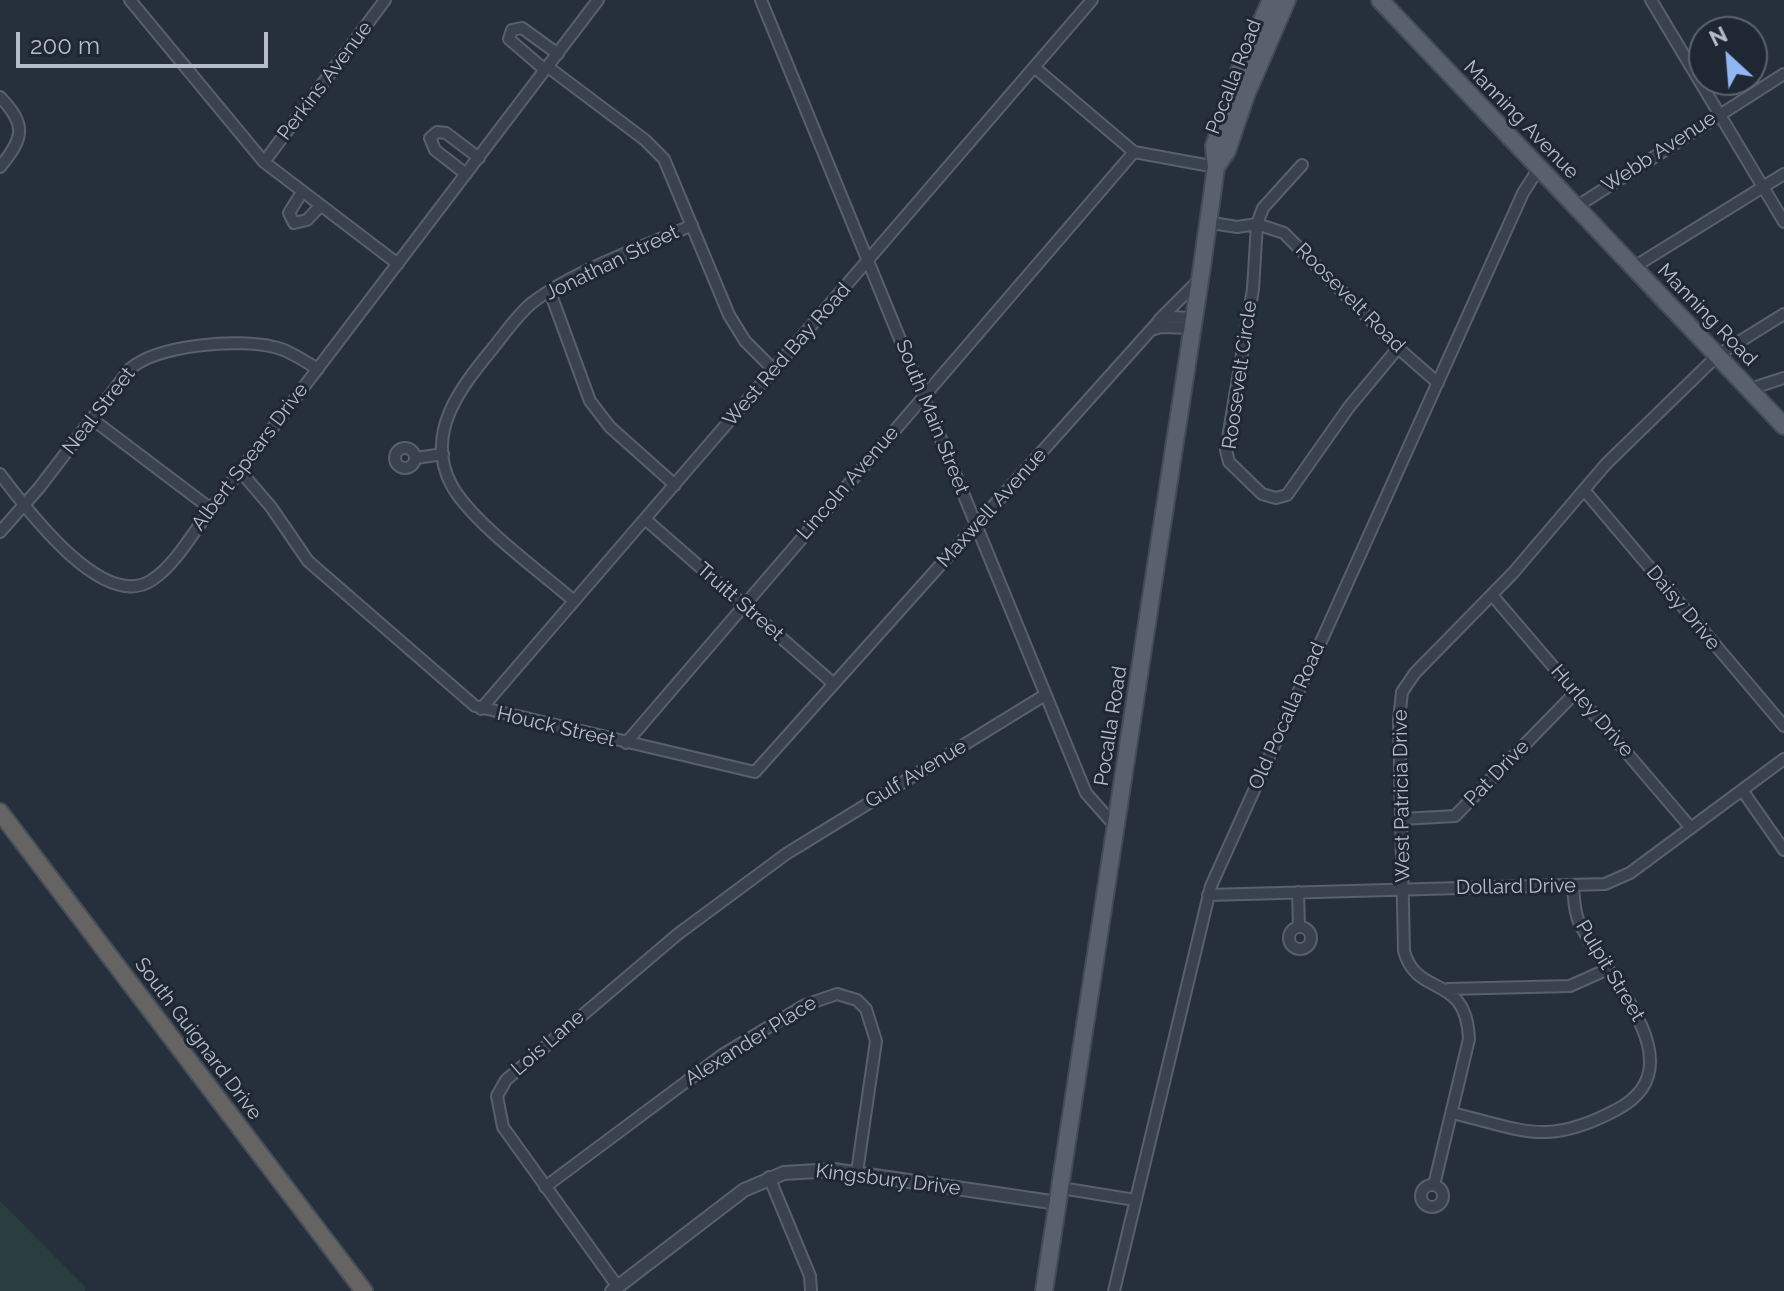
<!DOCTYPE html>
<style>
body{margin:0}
#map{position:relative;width:1784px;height:1291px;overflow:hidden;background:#26303d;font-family:Raleway,sans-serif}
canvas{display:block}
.north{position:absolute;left:1688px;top:16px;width:80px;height:80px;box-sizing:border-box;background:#1f2733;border:2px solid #5b636f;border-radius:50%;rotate:334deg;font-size:22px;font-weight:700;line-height:32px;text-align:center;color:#b6bdc8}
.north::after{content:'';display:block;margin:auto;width:28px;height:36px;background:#91b7f2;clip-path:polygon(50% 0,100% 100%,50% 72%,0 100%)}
.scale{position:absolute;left:16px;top:32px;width:252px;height:36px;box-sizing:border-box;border:4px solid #b6bdc8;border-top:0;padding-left:10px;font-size:24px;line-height:28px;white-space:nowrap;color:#b6bdc8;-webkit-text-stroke:6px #1f2733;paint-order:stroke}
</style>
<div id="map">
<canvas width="1784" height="1291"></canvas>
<div class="north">N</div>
<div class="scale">200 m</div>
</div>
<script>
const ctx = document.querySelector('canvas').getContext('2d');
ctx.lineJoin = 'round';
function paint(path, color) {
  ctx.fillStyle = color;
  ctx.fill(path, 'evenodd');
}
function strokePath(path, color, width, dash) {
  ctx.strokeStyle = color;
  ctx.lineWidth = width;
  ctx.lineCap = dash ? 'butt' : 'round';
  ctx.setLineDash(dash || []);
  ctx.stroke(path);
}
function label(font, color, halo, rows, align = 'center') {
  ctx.font = font + ' Raleway,sans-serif';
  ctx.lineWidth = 6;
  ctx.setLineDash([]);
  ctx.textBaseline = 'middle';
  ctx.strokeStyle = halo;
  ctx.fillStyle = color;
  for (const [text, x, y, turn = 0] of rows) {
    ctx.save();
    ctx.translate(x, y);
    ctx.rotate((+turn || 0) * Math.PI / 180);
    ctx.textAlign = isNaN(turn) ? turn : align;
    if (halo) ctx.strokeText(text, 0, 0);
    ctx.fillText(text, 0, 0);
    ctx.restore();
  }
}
paint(new Path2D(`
 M0 1201 85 1287V1291H0Z`), '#293e3f');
const minor = new Path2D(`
 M130 0 264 162 398 264
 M761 0 1086 793 1116 827
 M1651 0 1784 222
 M548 67 645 140 664 159 729 315 745 341 774 370
 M1034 67 1134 152 1216 167
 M545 70 509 39 512 30 522 28 558 54
 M0 97C27 125 24 138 0 167
 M264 162 385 0
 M466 174 435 150 430 138 437 132 446 133 479 158
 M302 192 289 213 294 223 307 220 320 206
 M1576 207 1784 74
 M1206 222 1237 227 1257 224 1263 208 1302 165
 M1634 267 1784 174
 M550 292 590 401 610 427 675 485
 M1159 320 1199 280
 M1151 330 1161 327 1192 328
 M1398 348 1349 407 1287 495 1276 498 1262 494 1229 462 1226 450 1253 289 1257 224 1284 233 1398 348 1438 383
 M1750 389 1784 378
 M92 419 211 509
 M395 458a10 10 0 1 1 20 0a10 10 0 1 1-20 0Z
 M416 458 443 454
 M240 471 271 507 308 561 475 706 755 772 1158 322 1170 317 1194 318
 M0 474C25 507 103 613 152 580 176 564 194 531 211 509L598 0
 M1584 490 1784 726
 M645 519 834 684
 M0 532 39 488 130 369C156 345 239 338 274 347 289 350 304 361 318 369
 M1492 595 1691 828
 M574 601C541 572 470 521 451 484 424 432 462 386 493 348 505 333 518 314 533 302 577 269 642 248 692 225
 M481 709 1092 0
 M626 743 1134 152
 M1742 790 1784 850
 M1402 819 1455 816 1576 692
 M1298 892 1299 927
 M1208 895 1605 884 1630 873 1784 759
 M1289 938a11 11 0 1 1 22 0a11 11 0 1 1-22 0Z
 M1448 989 1570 986 1608 969
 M1452 1113C1524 1130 1546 1147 1616 1110 1701 1066 1603 974 1579 922 1574 911 1574 898 1573 886
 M769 1177 810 1276 811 1291
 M1421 1196a11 11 0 1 1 22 0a11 11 0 1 1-22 0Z
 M1434 1185 1469 1039C1466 972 1417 999 1404 951L1399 720 1402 692 1415 673 1513 573 1606 464 1718 355 1784 314
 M545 1187 722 1055 805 1005 837 994 857 1000 866 1009 876 1041 857 1172
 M1061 1188 1135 1200
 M618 1287 503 1127 497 1096 506 1080 678 934 786 854 1045 695
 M1114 1291 1211 886 1523 193 1539 168`);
const tertiary = new Path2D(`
 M612 1291 744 1190 784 1173 834 1170 1058 1203`);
const primary = new Path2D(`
 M1380 0 1784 426
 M1216 167 1227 151 1246 95 1287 0
 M1044 1291 1201 273 1216 167 1214 146 1240 69 1271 0`);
const trunk = new Path2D(`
 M0 812 364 1291`);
strokePath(minor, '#58606b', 14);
strokePath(tertiary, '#58606b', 16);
strokePath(primary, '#434b57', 20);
strokePath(trunk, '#454d58', 20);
strokePath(minor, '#3a424e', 10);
strokePath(tertiary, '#3a424e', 12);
strokePath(primary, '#58616d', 16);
strokePath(trunk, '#666462', 16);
label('20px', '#b6bdc8', '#1f2733', [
 ["Pocalla Road",1234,77,-69],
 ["Perkins Avenue",325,81,-53],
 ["Manning Avenue",1521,120,46],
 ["Webb Avenue",1659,152,-33],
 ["Jonathan Street",612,263,-26],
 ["Roosevelt Road",1350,298,45],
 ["Manning Road",1707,315,46],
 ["West Red Bay Road",787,355,-49],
 ["Roosevelt Circle",1240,375,-82],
 ["Neal Street",99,411,-52],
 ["South Main Street",932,417,68],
 ["Albert Spears Drive",250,457,-53],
 ["Lincoln Avenue",848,483,-49],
 ["Maxwell Avenue",992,508,-48],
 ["Truitt Street",740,602,41],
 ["Daisy Drive",1683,608,50],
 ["Hurley Drive",1592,711,49],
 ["Old Pocalla Road",1287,716,-66],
 ["Pocalla Road",1111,726,-81],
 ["Houck Street",556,727,13],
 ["Pat Drive",1497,773,-46],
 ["Gulf Avenue",916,774,-31],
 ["West Patricia Drive",1402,796,-91],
 ["Dollard Drive",1516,887,-1],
 ["Pulpit Street",1610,971,59],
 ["South Guignard Drive",198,1039,53],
 ["Alexander Place",751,1041,-32],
 ["Lois Lane",548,1043,-41],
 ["Kingsbury Drive",888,1180,7]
]);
</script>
